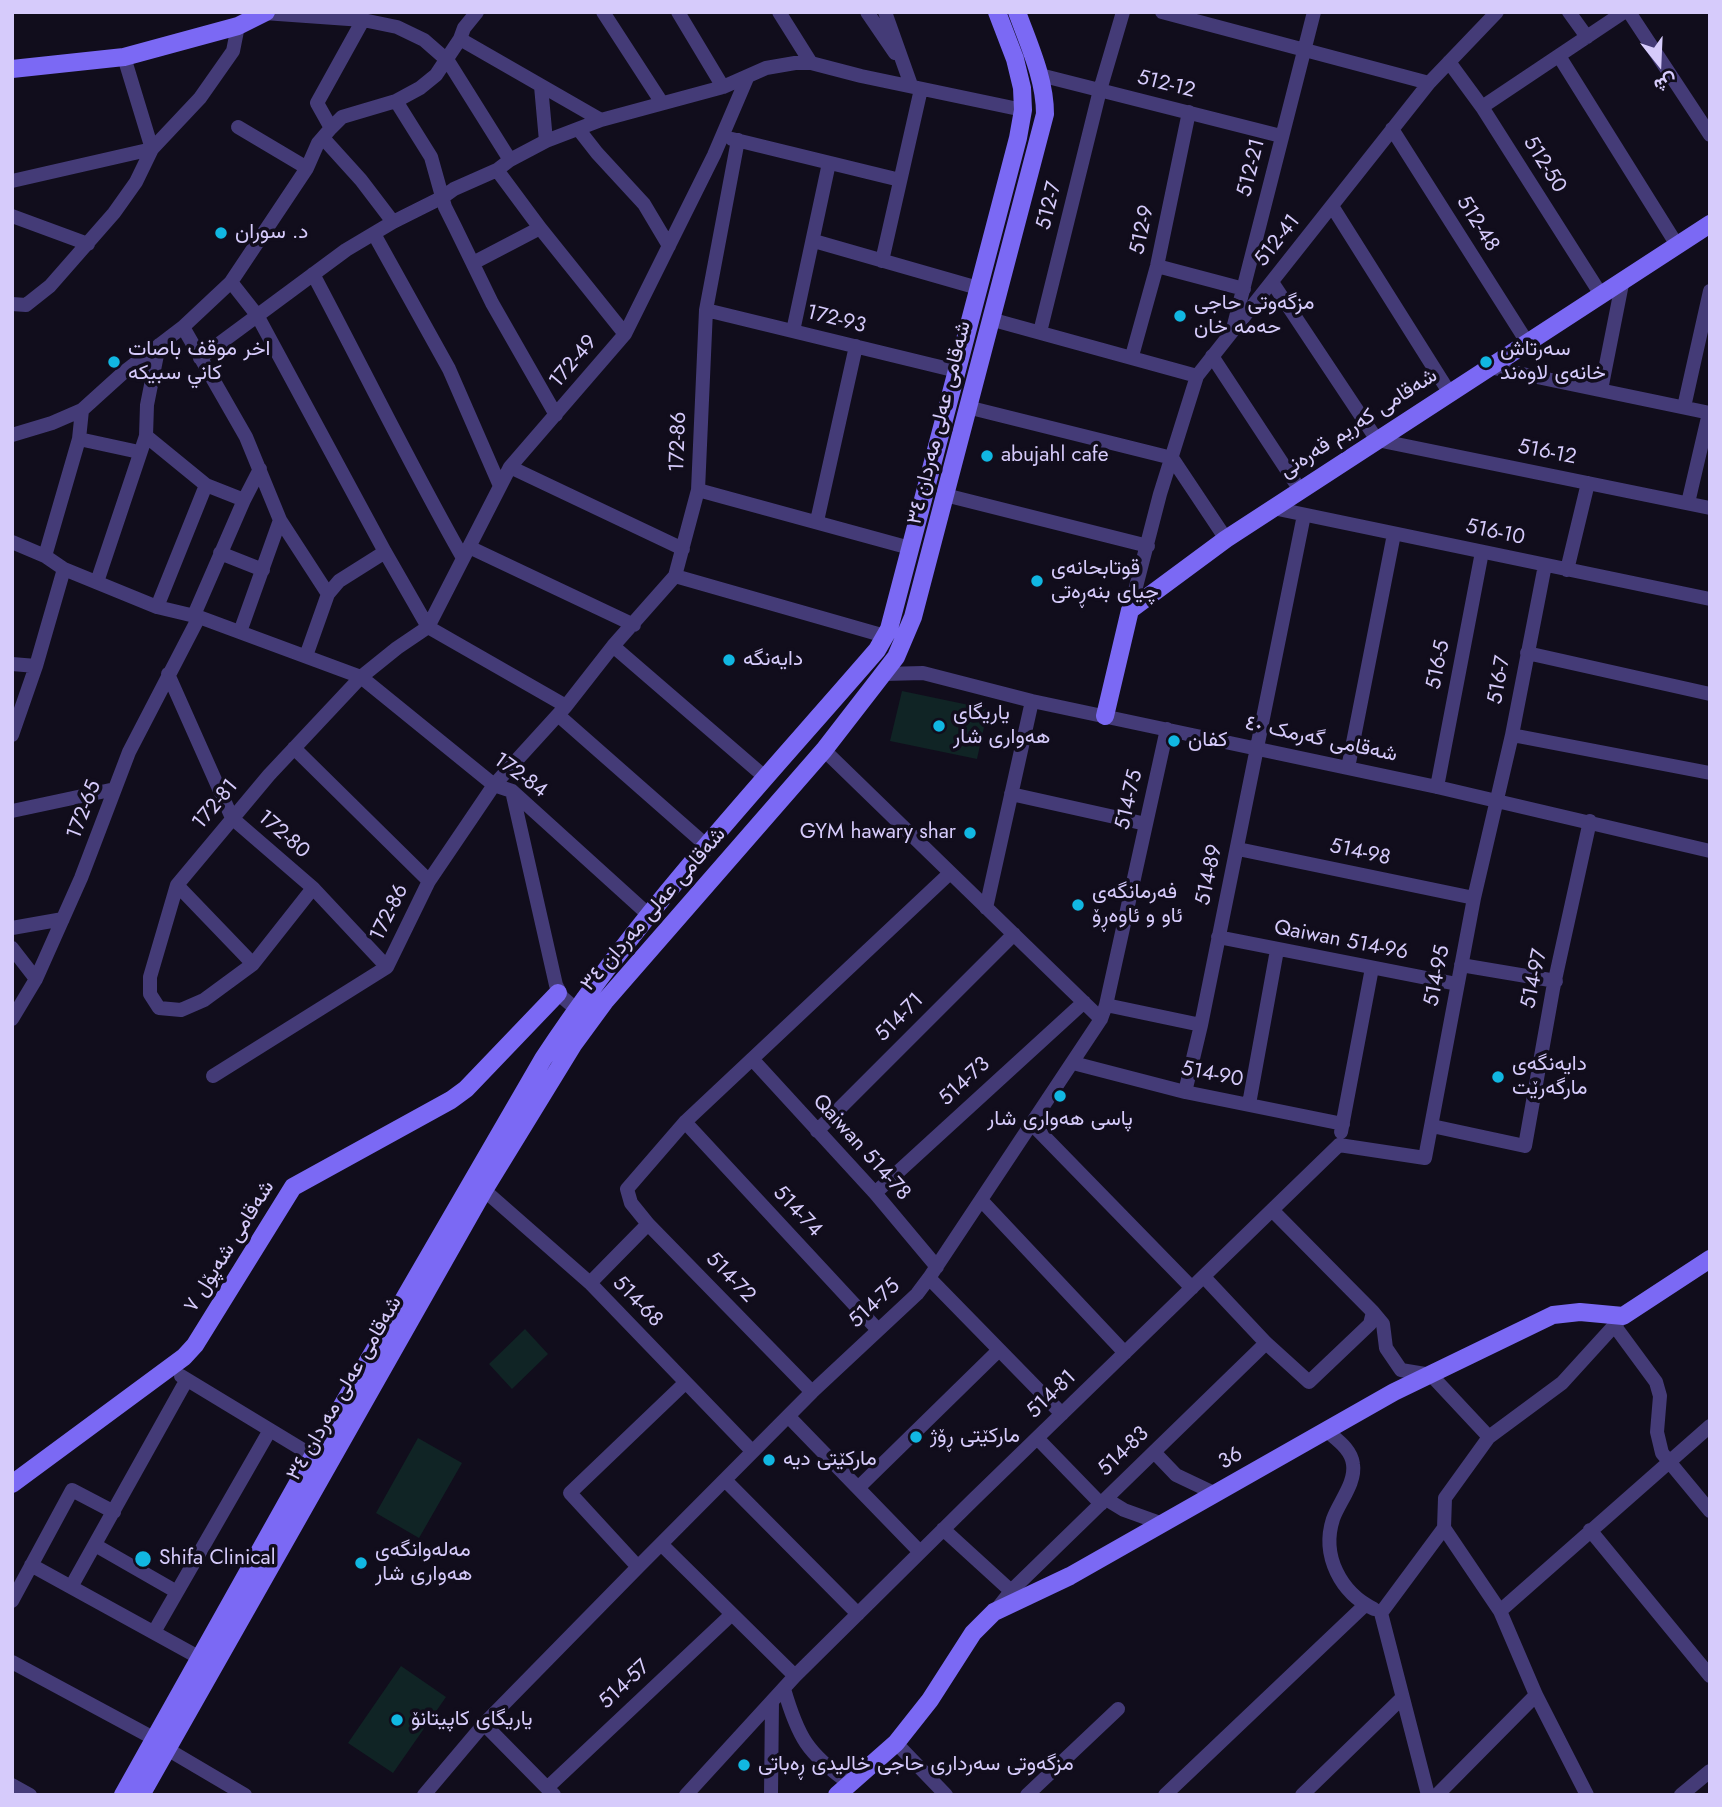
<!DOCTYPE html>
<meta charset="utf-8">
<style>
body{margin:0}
#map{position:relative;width:1722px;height:1807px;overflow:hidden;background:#110d1c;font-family:Jost,Vazirmatn,sans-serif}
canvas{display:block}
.frame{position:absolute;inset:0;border:14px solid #d6cbfb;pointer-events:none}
.north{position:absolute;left:1624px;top:28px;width:70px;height:70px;-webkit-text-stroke:5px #110d1c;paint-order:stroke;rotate:162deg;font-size:19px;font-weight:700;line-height:28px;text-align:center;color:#d6cbfb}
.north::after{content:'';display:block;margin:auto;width:24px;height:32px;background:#d6cbfb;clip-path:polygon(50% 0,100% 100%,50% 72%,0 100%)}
</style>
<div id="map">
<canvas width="1722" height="1807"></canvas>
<div class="frame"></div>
<div class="north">ش</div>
</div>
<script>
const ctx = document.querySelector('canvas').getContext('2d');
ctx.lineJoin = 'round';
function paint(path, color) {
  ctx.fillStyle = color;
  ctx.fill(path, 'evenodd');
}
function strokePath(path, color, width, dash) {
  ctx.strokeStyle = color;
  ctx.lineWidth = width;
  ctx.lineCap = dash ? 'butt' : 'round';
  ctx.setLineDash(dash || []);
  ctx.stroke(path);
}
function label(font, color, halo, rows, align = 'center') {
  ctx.font = font + ' Jost,Vazirmatn,sans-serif';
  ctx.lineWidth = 7;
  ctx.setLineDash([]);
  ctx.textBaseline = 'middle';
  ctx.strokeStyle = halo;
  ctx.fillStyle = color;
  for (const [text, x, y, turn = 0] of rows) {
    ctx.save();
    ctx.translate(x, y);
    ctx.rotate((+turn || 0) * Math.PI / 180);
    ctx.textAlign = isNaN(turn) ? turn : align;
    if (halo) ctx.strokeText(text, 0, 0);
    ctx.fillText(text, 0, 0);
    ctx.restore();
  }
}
paint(new Path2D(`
 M902 691 988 709 977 759 890 741Z
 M525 1329 548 1354 512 1389 489 1364Z
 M418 1438 462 1463 419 1538 376 1513Z
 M401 1666 446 1697 393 1773 348 1743Z`), '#102425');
strokePath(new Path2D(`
 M603 12 662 103
 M678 12 723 87
 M779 12 811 63
 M867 12 895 53
 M885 12 911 85
 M1162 12 1429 83
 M1569 12 1587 37
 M1629 12 1710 135
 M264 13 363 20 397 27 424 40 448 61 510 160
 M460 39 601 120
 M1559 56 1677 245
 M1449 62 1482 107 1600 293
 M1040 75 1281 136
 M541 86 546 141
 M396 101 431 157 445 207 455 227 492 303 556 415
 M1482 107 1624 12
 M238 127 307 168
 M331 128 317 103 363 20
 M1392 129 1527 342
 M579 130 597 153 644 204 669 246
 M323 138 361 180 393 222
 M732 139 900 180
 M497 170 540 228
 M12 181 152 149 124 57
 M1332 206 1449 392
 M12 216 88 244
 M374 234 449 369 500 486
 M814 241 978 288
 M882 261 921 89
 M473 263 540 228 625 334
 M1157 266 1244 289
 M313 274C363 368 410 465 463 558
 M231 282 257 315 385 552 428 627 566 706
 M1272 282 1377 440 1710 508
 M12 304 26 305 50 286 114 213 136 182 152 149 200 98 233 51 238 26
 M706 310 957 371
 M990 319 1197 376
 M1234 325 1314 12
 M183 327 246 437 280 520 328 594
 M793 331 829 163
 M1040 332 1100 90 1123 12
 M1132 356 1157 266 1189 112
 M1212 356 1300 490
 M200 358 346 250 393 222 443 197 454 189 497 170 510 160 546 141 601 120 723 87 766 68 795 63H811L861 76 1023 110
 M1489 367 1710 413
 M1601 390 1623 279
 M967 407 1172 458 1226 539
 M1684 407 1710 291
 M12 435 52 423 82 410 124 372 183 327 231 282 307 168 318 143 331 128 342 117 396 101 420 88 436 75 460 39 464 28 477 12
 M146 436 206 485 244 500
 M79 439 139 452
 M510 467 683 549
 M698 490 910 548
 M945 495 1148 546
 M1688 503 1709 413
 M1273 508 1710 599
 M817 521 856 346
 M12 542 45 556 64 569 157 607 199 617 361 677 494 785 512 791 650 916
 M469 547 634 625
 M220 553 263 570
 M45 556 79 439 82 410
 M1567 570 1588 483
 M675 576 885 636
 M97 582 146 436 147 405 159 345
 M157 607 206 485
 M1130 610 1160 494 1197 376 1429 83 1497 12
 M194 615 244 500 260 469
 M240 632 280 520
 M613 646 766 778
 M1527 653 1710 694
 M306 656 328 594 339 581 385 552
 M12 664 36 666
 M168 674 232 818 313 888 387 967
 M884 674 923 673 1032 701 1437 787 1710 851
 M558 715 707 846
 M12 735 36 666 64 569
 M1512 735 1710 773
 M294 748 429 881
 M824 750 1101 1019
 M1348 768 1394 534
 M1437 787 1482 552
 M512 791 556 985 562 997 576 1009
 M1011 794 1146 824
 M12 811 115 789
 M1238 849 1474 898
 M177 885 253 964
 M313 888 253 964 204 1000 181 1010 159 1008 150 994V977L177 885 269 775 361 677 397 648 428 627 510 467 625 334 714 155 747 78
 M986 908 1032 701
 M12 928 63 919
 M1218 937 1457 984
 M12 948 36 979
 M1461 965 1556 981
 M1106 1005 1201 1025
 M12 1019 36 979 81 878 129 752 199 617
 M753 1060 875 1193 937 1267
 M1073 1063 1185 1092 1343 1124
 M213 1076 387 967 429 881 494 785 566 706 613 646 675 576 698 490 706 310 738 140
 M1185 1092 1201 1025 1304 515
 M1249 1104 1277 950
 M685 1122 878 1330
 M1032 1124 1192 1288
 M1432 1126 1525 1146 1553 989 1590 821
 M817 1131 1014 934
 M1341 1132 1372 968
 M1339 1145 1425 1158 1474 898 1512 735 1545 565
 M484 1190 590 1283 752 1451
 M875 1193 1084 1002
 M981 1200 1125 1353
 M1273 1211 1373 1312 1383 1324 1386 1348 1401 1370 1431 1375 1489 1437
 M1204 1277 1266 1343 1309 1382 1370 1324 1373 1312
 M929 1278 1062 1414
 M590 1283 648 1224
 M1614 1325 1656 1382 1660 1396 1657 1432 1662 1453 1710 1511
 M181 1376 313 1456
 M812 1392 648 1224 631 1203 627 1189 685 1122 950 873
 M788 1416 920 1552
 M1327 1431C1337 1440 1351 1449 1353 1464 1356 1483 1339 1502 1333 1519 1321 1556 1341 1593 1374 1609
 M1037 1438 1101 1504
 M1154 1452 1176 1475 1216 1494
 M725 1480 858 1614
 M858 1488 999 1350
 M1106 1499 1124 1510 1163 1524
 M943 1529 1011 1591
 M1590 1530 1710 1676
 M661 1544 795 1676
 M95 1545 177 1592
 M31 1565 200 1658
 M638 1567 570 1493 685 1383
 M71 1587 186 1381
 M12 1601 72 1490 114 1512
 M996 1610 1011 1591 1266 1343
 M1500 1611 1710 1426
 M154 1632 270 1430
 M12 1662 155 1739
 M784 1689C798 1737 807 1753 849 1783
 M484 1724 554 1795
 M896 1743 946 1795
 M167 1749 245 1795
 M12 1785 30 1795
 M547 1788 732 1614
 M424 1795 484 1724 638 1567 812 1392 917 1294 929 1278 1101 1019 1106 1005 1167 729
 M686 1795 795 1676 973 1500 1339 1145
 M771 1795 772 1701
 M1027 1795 1118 1709
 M1165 1795 1365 1605
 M1302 1795 1402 1698
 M1428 1795 1381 1613 1444 1528
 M1437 1795 1536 1695
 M1587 1795 1536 1695 1500 1611 1444 1528 1445 1498 1489 1437 1562 1383 1623 1316
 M1681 1795 1710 1771`), '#443b77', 14);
strokePath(new Path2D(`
 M12 69 124 57 238 26 266 12
 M1105 716 1130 610 1226 539 1710 224
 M12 1484 184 1357 195 1345 293 1187 451 1100 466 1089 558 993
 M123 1795 313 1456 543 1059C639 913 763 782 877 650L889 629 1018 138 1023 110 1022 88 1015 59 997 12
 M141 1795 484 1190 573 1045 606 1000 824 750 896 657 913 617 1045 114C1045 79 1029 45 1017 12
 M837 1795 896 1743 930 1700 973 1633 994 1612 1070 1576 1394 1392 1553 1315 1580 1312 1623 1316 1710 1259`), '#7b69f4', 18);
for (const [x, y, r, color] of [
 [221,233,7,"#11b7e2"],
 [1180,316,7,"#11b7e2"],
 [114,362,7,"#11b7e2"],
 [1486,362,7,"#11b7e2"],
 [987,456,7,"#11b7e2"],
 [1037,581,7,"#11b7e2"],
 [729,660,7,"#11b7e2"],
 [939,726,7,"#11b7e2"],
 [1174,741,7,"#11b7e2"],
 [970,833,7,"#11b7e2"],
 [1078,905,7,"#11b7e2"],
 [1498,1077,7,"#11b7e2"],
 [1060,1096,7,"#11b7e2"],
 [916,1437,7,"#11b7e2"],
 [769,1460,7,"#11b7e2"],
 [143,1559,9,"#11b7e2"],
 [361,1563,7,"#11b7e2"],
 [397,1720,7,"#11b7e2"],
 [744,1765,7,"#11b7e2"]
]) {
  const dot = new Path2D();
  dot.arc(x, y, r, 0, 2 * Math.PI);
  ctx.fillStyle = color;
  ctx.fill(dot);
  strokePath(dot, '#110d1c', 2.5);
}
label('21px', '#d6cbfb', '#110d1c', [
 ["512-12",1166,85,14],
 ["512-50",1544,165,58],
 ["512-21",1252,168,-76],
 ["512-7",1050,206,-76],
 ["512-48",1477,224,58],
 ["512-9",1143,230,-78],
 ["512-41",1278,241,-52],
 ["172-93",836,320,14],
 ["172-49",574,362,-50],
 ["شەقامی عەلی مەردان ٣٤",940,423,-76],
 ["شەقامی کەریم قەرەنی",1359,424,-33],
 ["172-86",679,442,-88],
 ["516-12",1547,453,11],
 ["516-10",1495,533,12],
 ["516-5",1439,665,-79],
 ["516-7",1500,680,-80],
 ["شەقامی گەرمک ٤٠",1321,740,12],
 ["172-84",520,776,36],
 ["514-75",1130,800,-77],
 ["172-81",216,805,-50],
 ["172-65",85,810,-69],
 ["172-80",283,835,41],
 ["514-98",1360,853,12],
 ["514-89",1210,875,-78],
 ["شەقامی عەلی مەردان ٣٤",654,910,-49],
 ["172-86",390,913,-64],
 ["Qaiwan 514-96",1341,941,11],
 ["514-95",1438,976,-79],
 ["514-97",1535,979,-78],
 ["514-71",900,1018,-45],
 ["514-90",1212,1075,11],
 ["514-73",965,1082,-43],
 ["Qaiwan 514-78",861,1148,48],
 ["514-74",797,1212,47],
 ["شەقامی شەپۆل ٧",230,1247,-58],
 ["514-72",730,1278,46],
 ["514-68",637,1302,46],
 ["514-75",875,1304,-43],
 ["شەقامی عەلی مەردان ٣٤",345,1389,-60],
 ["514-81",1052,1395,-44],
 ["514-83",1124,1452,-44],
 ["36",1231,1459,-30],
 ["514-57",625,1685,-43]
]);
label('21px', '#d6cbfb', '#110d1c', [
 ["د. سوران",235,233],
 ["مزگەوتی حاجی",1194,304],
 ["حەمە خان",1194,328],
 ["اخر موقف باصات",128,350],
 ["كاني سبيكه",128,374],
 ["سەرتاش",1500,350],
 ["خانەی لاوەند",1500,374],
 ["abujahl cafe",1001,456],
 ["قوتابحانەی",1051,569],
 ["چیای بنەڕەتی",1051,593],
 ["دایەنگە",743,660],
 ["یاریگای",953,714],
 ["هەواری شار",953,738],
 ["كفان",1188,741],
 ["GYM hawary shar",956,833,"right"],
 ["فەرمانگەی",1092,893],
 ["ئاو و ئاوەڕۆ",1092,917],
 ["دایەنگەی",1512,1065],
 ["مارگەرێت",1512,1089],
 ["پاسی هەواری شار",1060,1120,"center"],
 ["مارکێتی ڕۆژ",930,1437],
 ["مارکێتی دیە",783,1460],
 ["مەلەوانگەی",375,1551],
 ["هەواری شار",375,1575],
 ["Shifa Clinical",159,1559],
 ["یاریگای کاپیتانۆ",411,1720],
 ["مزگەوتی سەرداری حاجی خالیدی ڕەباتی",758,1765]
], 'left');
</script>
